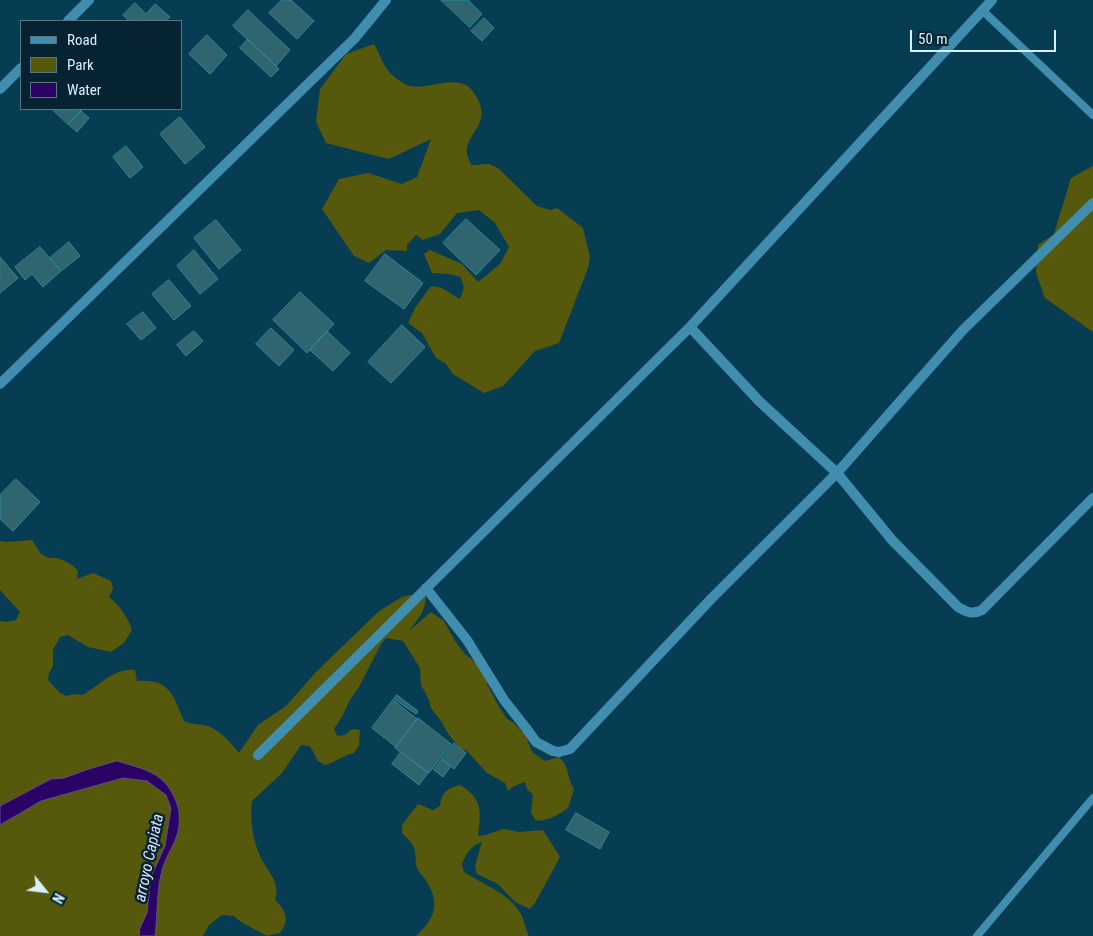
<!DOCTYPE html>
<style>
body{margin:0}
#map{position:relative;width:1093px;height:936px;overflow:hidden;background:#073d53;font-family:"Roboto Condensed",sans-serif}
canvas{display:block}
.legend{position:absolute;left:20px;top:20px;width:162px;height:90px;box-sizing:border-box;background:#052330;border:1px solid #597582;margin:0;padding:6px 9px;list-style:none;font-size:15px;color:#d7f0fe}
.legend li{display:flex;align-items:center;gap:10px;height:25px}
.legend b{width:25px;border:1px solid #597582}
.north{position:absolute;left:20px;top:866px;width:50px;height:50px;-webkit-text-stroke:4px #052330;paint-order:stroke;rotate:119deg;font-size:14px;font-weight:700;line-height:20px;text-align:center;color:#d7f0fe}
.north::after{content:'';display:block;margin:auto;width:18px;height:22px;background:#d7f0fe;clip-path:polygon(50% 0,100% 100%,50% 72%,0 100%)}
.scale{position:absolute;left:910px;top:30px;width:146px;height:22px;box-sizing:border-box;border:2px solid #d7f0fe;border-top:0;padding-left:6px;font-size:15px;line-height:18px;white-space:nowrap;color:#d7f0fe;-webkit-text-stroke:4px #052330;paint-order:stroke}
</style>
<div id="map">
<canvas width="1093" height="936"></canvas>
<ul class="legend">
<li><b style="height:6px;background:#408db0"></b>Road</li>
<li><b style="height:14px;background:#56580b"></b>Park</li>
<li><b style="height:14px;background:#2b0364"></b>Water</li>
</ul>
<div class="north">N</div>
<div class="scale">50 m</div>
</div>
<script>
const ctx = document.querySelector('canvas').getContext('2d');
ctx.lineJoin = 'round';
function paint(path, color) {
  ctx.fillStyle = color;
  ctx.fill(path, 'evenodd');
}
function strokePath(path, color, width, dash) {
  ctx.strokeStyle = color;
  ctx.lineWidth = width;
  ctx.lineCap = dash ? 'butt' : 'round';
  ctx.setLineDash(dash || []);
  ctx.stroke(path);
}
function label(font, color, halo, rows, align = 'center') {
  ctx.font = font + ' "Roboto Condensed",sans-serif';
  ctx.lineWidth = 5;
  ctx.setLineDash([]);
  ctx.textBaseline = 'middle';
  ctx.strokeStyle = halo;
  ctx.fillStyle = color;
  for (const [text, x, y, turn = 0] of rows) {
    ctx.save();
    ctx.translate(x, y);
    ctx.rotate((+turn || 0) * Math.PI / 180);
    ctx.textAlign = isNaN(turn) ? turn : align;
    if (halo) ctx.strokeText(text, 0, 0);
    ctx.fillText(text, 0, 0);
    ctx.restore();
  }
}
paint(new Path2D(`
 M374 44C379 53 384 67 391 74 396 78 404 85 410 86 430 90 453 74 470 88 473 91 475 95 477 98 495 129 453 137 472 165L489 164 498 168 537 206 550 210 557 208 583 228 590 257 588 268 559 343 535 351 503 386 484 393 453 374 446 364 436 358 422 333 408 323 415 308 431 286 442 288 460 299 464 288 461 277 448 274 432 273 424 254 430 250 462 264 478 282 500 264 509 247 495 223 479 210 457 213 440 234 423 240 416 235 407 245V251L386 250 369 263 354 256 322 209 339 179 368 173 402 184 417 177 431 139 389 159 326 143 316 122 320 89 346 54Z
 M1093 166V332L1045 298 1036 273 1038 245 1054 234 1071 178Z
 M32 540 41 554 49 558H57L65 561 72 565 78 571 77 579 93 573 111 581 113 589 109 597C119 605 128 617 132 630L124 643 111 652 88 647 68 635 60 637 53 650V666L49 673 48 680 59 692 66 696 75 694 83 695C100 685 114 668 135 670L137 681C170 678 173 695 184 721 192 725 200 724 208 726 221 731 231 743 239 753L258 725 286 706 316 672 379 611 402 597 410 595 426 597C426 611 417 620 409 631L431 612 444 621 455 641 465 654 484 669 487 676V684L498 705 507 719 514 723 526 736 532 752 545 761 559 757C569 765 567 778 574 789L568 808C559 814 546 823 535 820L531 812 533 795 527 789 525 782 514 786 508 791 505 783 487 773 467 751 460 748 449 735 441 721 431 708 429 700 421 685 420 668 403 641 386 638 381 644 359 687 350 700 343 715 334 729 337 736 345 735 352 729 360 730 359 746 354 753C343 755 336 762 325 765L318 761 310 746 301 745 282 773 252 801C250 818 252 836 258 851 264 869 282 881 275 900 286 910 290 921 280 933L267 936 241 922 234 916 222 915 209 925 203 936H0V621L7 622 16 620 20 612 0 590V541L7 542Z
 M460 785C483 799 481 812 478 836L486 835 503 829 519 832 543 830 560 857 535 903 530 909 515 902 498 884 477 874 475 866 482 842C471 845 466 854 462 864L464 872C484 885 508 892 521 914 525 921 525 929 529 936H416C433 920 441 906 428 884 425 878 420 874 417 868 415 862 416 857 415 852 414 844 407 838 402 833V825L418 804 433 810 440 806C441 793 447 788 460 785Z`), '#56580b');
const water = new Path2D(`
 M117 761C143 769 164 772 175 799 179 807 180 816 179 825 178 839 169 851 164 864 156 886 158 913 155 936H139L140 928 147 913 151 877 165 846 171 808 166 795 147 781 123 778 41 801 0 825V806L51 779 64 778 89 769Z`);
paint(water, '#2b0364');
strokePath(water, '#5f4a92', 1);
const building = new Path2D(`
 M282 0H291L314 21 297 39 269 13Z
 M441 0H468L482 14 470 27Z
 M135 3 146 14 155 4 170 17 166 21H141L138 18 135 21H129L123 15Z
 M248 10 290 50 276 66 233 26Z
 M484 18 494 28 482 41 471 31Z
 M207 35 227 55 210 74 189 54Z
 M248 39 279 69 271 77 240 48Z
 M52 109H83L68 124Z
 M81 111 89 118 77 132 68 124Z
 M180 117 205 147 185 164 160 134Z
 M126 146 143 167 130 178 113 157Z
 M466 219 500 250 476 275 443 243Z
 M216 220 241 250 219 269 194 238Z
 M69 242 80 256 61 271 50 258Z
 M40 247 61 271 43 287 32 274 25 280 15 267Z
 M194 250 218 279 200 294 177 266Z
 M385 254 423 283 404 309 365 281Z
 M0 257 18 278 0 293Z
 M169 280 191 306 174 320 152 294Z
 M300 292 334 324 307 353 273 320Z
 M143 312 156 328 141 340 127 324Z
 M402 325 425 347 391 383 368 362Z
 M271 328 294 350 279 366 256 344Z
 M194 331 203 341 186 356 177 345Z
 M327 331 350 353 333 371 310 350Z
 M16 479 40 502 13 531 0 519V495Z
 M397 695 418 711 416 714 394 699Z
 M393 700 417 719 396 747 372 728Z
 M418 718 451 744 429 773 395 748Z
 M454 743 466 753 454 769 442 759Z
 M401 752 428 773 419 785 392 764Z
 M442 759 451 766 443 777 434 770Z
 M576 813 609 832 600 849 566 830Z`);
paint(building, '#30646e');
strokePath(building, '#2e8898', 1);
strokePath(new Path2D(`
 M982 10 1093 115
 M977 936 1093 798`), '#408db0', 8);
strokePath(new Path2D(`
 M68 21 89 0
 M0 89 21 68
 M1093 203 963 330 837 473 892 540 958 607C967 612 972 615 982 610L1093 498
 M0 384 355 38 386 0
 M426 588 467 640 504 700 526 728 536 742 553 751 559 752 570 749 711 599 837 473 759 401 690 327
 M258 755 690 327 992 0`), '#408db0', 10);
label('italic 16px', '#e3e0fa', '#052330', [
 ["arroyo Capiata",150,858,-78]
]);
</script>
